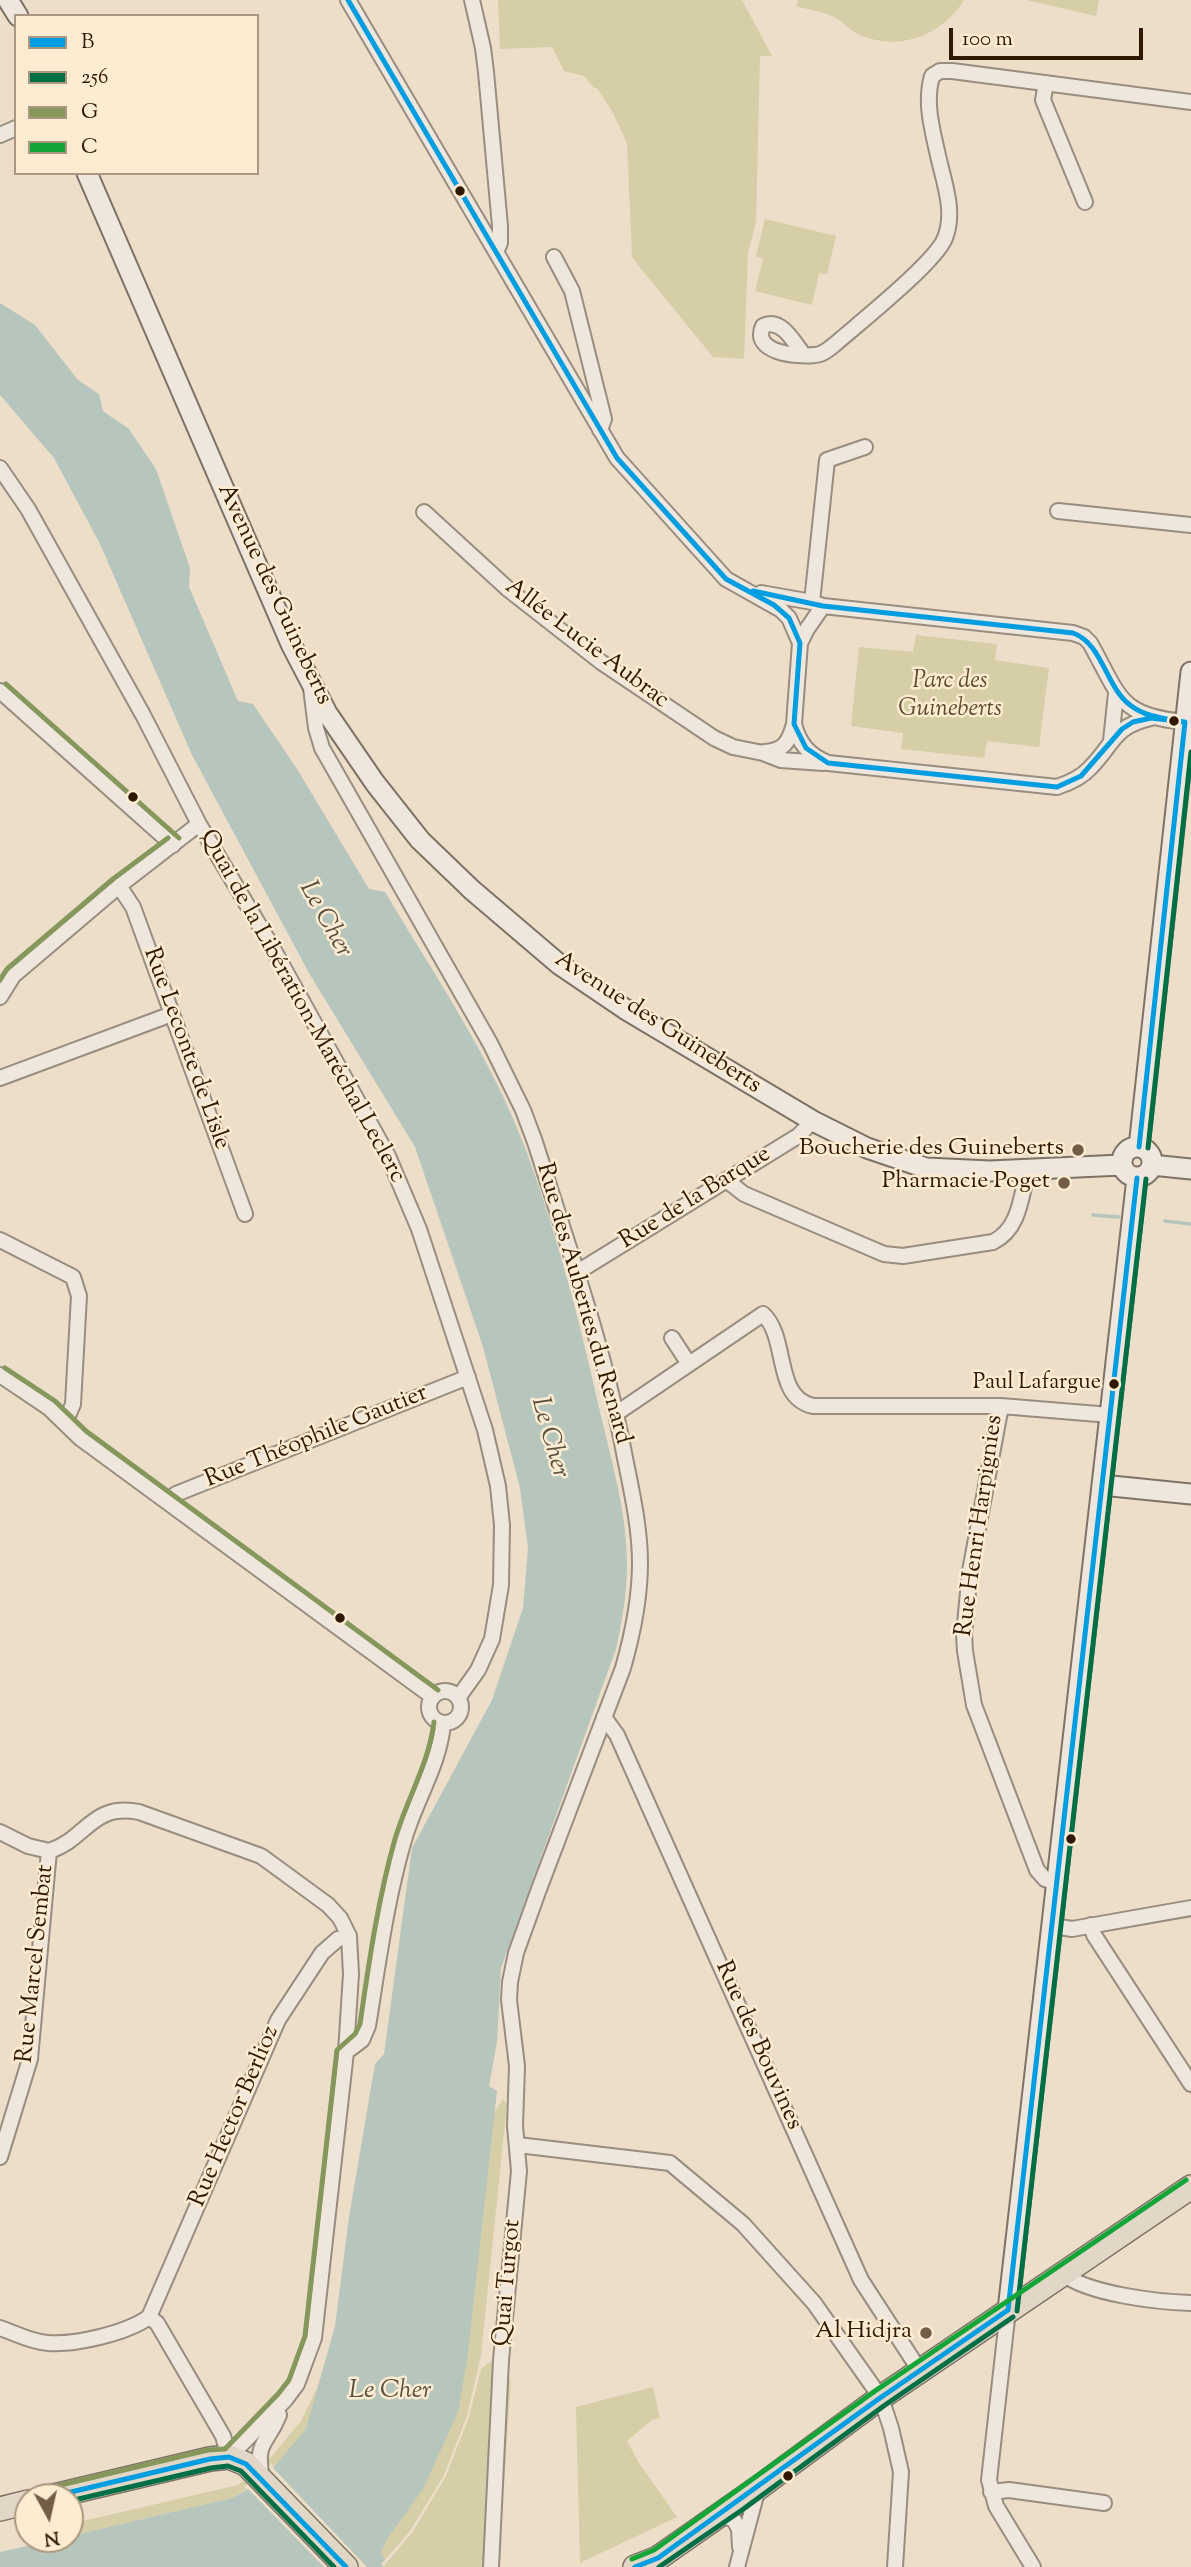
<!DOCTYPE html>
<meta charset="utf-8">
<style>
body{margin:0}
#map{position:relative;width:1191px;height:2567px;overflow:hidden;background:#eddec9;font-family:"Sorts Mill Goudy",serif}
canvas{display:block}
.legend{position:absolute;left:14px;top:14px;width:245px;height:161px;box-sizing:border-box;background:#fdecd2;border:2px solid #ab977f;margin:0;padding:9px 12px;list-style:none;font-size:21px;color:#311802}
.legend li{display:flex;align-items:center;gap:14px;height:35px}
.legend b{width:35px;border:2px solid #ab977f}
.north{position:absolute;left:14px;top:2483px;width:70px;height:70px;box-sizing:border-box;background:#fdecd2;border:2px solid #ab977f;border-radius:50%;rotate:172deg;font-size:19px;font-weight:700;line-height:28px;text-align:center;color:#311802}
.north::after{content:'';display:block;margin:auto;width:24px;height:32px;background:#735d48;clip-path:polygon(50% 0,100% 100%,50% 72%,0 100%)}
.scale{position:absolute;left:949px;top:28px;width:194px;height:32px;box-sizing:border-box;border:4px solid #311802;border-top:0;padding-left:9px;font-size:21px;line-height:24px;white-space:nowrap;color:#311802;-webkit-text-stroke:5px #fdecd2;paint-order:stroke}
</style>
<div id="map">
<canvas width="1191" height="2567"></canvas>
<ul class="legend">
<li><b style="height:9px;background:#009ee1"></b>B</li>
<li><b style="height:9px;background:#016f45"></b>256</li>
<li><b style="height:9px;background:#86975c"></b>G</li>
<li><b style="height:9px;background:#13a538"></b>C</li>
</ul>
<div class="north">N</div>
<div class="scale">100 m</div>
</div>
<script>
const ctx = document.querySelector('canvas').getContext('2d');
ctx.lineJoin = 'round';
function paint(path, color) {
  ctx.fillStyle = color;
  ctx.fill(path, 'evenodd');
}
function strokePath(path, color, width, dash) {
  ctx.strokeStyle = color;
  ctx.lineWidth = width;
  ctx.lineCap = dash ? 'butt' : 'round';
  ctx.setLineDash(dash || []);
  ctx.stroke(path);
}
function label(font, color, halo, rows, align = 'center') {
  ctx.font = font + ' "Sorts Mill Goudy",serif';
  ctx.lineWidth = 5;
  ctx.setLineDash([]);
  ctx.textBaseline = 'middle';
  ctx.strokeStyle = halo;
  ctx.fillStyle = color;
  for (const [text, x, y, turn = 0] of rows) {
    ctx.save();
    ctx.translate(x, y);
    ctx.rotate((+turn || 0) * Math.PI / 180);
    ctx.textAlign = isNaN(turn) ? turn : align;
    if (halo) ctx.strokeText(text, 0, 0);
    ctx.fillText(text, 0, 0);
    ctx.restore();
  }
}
paint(new Path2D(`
 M498 0H742L772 56H760L756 222 748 252 744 359 713 357 638 265 632 257 627 143 613 113 597 88H594L584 76 564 71 552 47 500 49Z
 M798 0H964C943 35 899 52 860 35 851 31 845 24 838 19 826 12 809 10 796 6Z
 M1026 0H1099L1096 16Z
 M765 219 836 236 827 274 819 273 812 305 755 291 763 259 756 256Z
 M916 635 997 644 995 660 1049 668 1039 747 987 741 984 758 901 749 903 733 851 726 859 647 913 652Z
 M503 2099 507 2104 481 2355 467 2416 444 2475 410 2531 385 2560 381 2553 468 2354 494 2113Z
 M490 2362 504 2364 511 2383 498 2567H383L412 2533 446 2476 469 2417 481 2369Z
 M321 2380C316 2395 313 2413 307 2427 297 2449 253 2486 232 2498L70 2536V2524L238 2485 272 2456 301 2421Z
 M653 2387 660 2418 652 2420 627 2441 639 2463 677 2517 580 2563 576 2407Z`), '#d6cea7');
paint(new Path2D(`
 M0 303 35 325 78 380 99 394 103 411 129 429 156 469 190 568 189 587 238 701 253 704 297 769 369 889 385 892C435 976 493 1060 527 1153 557 1234 579 1319 598 1403 610 1456 627 1510 627 1565 627 1593 622 1621 616 1649L501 1968 497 2042 489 2086 497 2091 468 2354 458 2412 423 2489 387 2539 381 2553 385 2560 381 2564 384 2567H0V2552L58 2539H70V2536L232 2498 248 2489 273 2468 306 2429 335 2326 349 2217 375 2064 384 2054 412 1848 492 1700 523 1608 528 1548 520 1488 483 1347 415 1147 309 973 192 755 100 544 54 458 0 395Z`), '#b7c6bc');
paint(new Path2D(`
 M272 2463 273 2468 367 2567H324L248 2489 244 2487Z`), '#eddec9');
strokePath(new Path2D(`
 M1093 1215 1119 1217
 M1165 1221 1191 1224`), '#b7c6bc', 3.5);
const street = new Path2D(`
 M348 0 617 458 726 579 781 610 789 618 800 643
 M472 0 483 48 486 72 500 226V243L496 252
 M1046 83 1043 100 1085 202
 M0 135 16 128
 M554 257 572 291 604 419 600 430
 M803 354C794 342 781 317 763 326 751 353 797 357 815 355 822 355 829 349 834 345 858 324 936 262 945 238 955 213 945 185 939 160 933 132 924 104 932 76L940 71H952L1191 102
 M0 468 28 509 143 715 199 824 271 945 388 1156 419 1229 485 1430 498 1486 502 1525 501 1585 492 1639 478 1670 458 1698
 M1058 511 1191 525
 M424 512 509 590 601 662 714 738 733 747 763 753 781 760 823 763
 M761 593 812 602 823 606 1073 633 1084 637 1090 643C1120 696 1118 716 1185 722
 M812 602 827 460 865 447
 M823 606 807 629 800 643 794 724C799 744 809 755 828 763L1057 787C1069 783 1081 778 1090 768 1115 743 1112 727 1151 718
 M311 688 316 728 322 748 490 1043 523 1110 535 1142C568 1246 605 1350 625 1458 632 1493 640 1528 640 1563 640 1599 633 1633 623 1668L539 1889 516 1953 510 1982 509 2000 517 2066 515 2126 519 2171 501 2360 491 2567
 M0 691 173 845
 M1111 741 1116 693
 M764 752C784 751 789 742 794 724
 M119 886 133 907 245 1214
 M0 997 13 976 119 886 199 824
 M0 1078 172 1014
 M726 1180 744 1194 884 1254 903 1256 993 1242C1020 1229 1021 1196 1028 1169
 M0 1240 73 1277 79 1296 73 1404 65 1423
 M576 1273 798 1136 813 1121
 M672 1338 689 1364
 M0 1375 49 1408 80 1438 433 1697
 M1001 1406 970 1571 964 1634 965 1651 974 1705 1037 1870 1045 1879 1058 1884
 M617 1413 763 1314C789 1338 773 1397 813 1406H1001L1110 1415
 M168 1501 176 1494 468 1377
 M429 1707a16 16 0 1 1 32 0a16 16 0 1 1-32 0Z
 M604 1717 617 1735 861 2280 920 2371
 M0 1832 28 1846 49 1851C87 1839 91 1803 139 1812L261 1856 328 1905 340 1918 349 1936 351 1974 346 2052 314 2338 297 2384 285 2400 229 2457 223 2436 157 2323 149 2317
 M1091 1925 1094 1935 1191 2084
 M1053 1926 1072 1929 1191 1908
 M346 2052 362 2040 368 2026C378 1965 386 1901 404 1840 415 1801 440 1764 443 1723
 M518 2145 670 2163 743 2224 814 2303 874 2388 884 2407 891 2428 901 2472 895 2567
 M0 2157 30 2059 49 1851
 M1062 2273C1087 2294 1157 2302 1191 2303
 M1008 2310 989 2480 996 2506 1033 2567
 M149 2317 278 2020 322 1953 338 1939 349 1936
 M0 2328C15 2333 31 2342 48 2343 76 2345 127 2333 149 2317
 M262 2480C255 2439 266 2447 279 2415
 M991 2492 1009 2490 1104 2503
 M717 2516H725L734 2520 739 2529 740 2547
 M737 2567 758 2488`);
const secondary = new Path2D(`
 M8 0 18 16
 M87 173 291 644 327 713 375 783 420 840 472 890 560 965 625 1009 813 1121 867 1148 926 1168 990 1171 1122 1165
 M1122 1162a15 15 0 1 1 30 0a15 15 0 1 1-30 0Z
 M1139 1147 1191 672
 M1152 1165 1191 1169
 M1102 1485 1191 1494
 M1008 2310 1137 1178`);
const primary = new Path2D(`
 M50 2497 210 2459 229 2457 246 2464 346 2567
 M0 2509 28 2502
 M635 2567 658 2558 758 2488 880 2398 1191 2187`);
strokePath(street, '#988d7e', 18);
strokePath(secondary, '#7d7264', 23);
strokePath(primary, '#7d7264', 26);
strokePath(street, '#efe7dd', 14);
strokePath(secondary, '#efe7dd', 19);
strokePath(primary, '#e2d7c7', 23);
strokePath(new Path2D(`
 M348 0 617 458 726 579 774 605 789 618 800 643 794 724 806 748 828 763 1057 787 1081 776 1122 729 1133 722 1151 718 1185 722
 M753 591 823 606 1073 633C1103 644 1105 686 1130 705 1144 716 1161 718 1177 721
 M1139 1147 1185 722
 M1008 2310 1137 1178
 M50 2497 210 2459 229 2457 246 2464 346 2567
 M635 2567 658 2558 880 2398 1008 2310`), '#009ee1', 5);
strokePath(new Path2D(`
 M1148 1148 1191 752
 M1017 2311 1146 1179
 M70 2501 211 2468 228 2466 241 2471 334 2567
 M659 2567 742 2510 885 2405 1013 2317`), '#016f45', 5);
strokePath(new Path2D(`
 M6 684 179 838
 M0 980 7 969 113 879 168 838
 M5 1368 55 1401 86 1431 438 1690
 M48 2488 208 2450 225 2449 278 2394 289 2380 305 2336 337 2050 355 2034 360 2024C369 1962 378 1899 395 1839 407 1799 429 1763 434 1722`), '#86975c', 5);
strokePath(new Path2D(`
 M632 2559 654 2550 875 2391 1186 2180`), '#13a538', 5);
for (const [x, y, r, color] of [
 [460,191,6,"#311802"],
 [1174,721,6,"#311802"],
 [133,797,6,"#311802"],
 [1078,1150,7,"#735d48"],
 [1064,1183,7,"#735d48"],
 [1114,1384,6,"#311802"],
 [340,1618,6,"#311802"],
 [1071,1839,6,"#311802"],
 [926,2333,7,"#735d48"],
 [788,2476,6,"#311802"]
]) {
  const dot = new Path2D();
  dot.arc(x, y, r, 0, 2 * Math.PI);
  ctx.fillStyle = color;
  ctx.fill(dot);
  strokePath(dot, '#fdecd2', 2.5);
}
label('22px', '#311802', '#fdecd2', [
 ["Paul Lafargue",1101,1384]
], 'right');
label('24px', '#311802', '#fdecd2', [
 ["Avenue des Guineberts",273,595,65],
 ["Allée Lucie Aubrac",586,645,37],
 ["Quai de la Libération-Maréchal Leclerc",301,1007,61],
 ["Avenue des Guineberts",657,1024,33],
 ["Rue Leconte de Lisle",185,1049,70],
 ["Rue de la Barque",696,1199,-32],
 ["Rue des Auberies du Renard",582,1304,74],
 ["Rue Théophile Gautier",317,1438,-22],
 ["Rue Henri Harpignies",981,1526,-82],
 ["Rue Marcel Sembat",37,1964,-84],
 ["Rue des Bouvines",757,2046,66],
 ["Rue Hector Berlioz",236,2117,-67],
 ["Quai Turgot",509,2283,-85]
]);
label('italic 24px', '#5d4b2b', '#fdecd2', [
 ["Parc des",950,683],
 ["Guineberts",950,711]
]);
label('24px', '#311802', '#fdecd2', [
 ["Boucherie des Guineberts",1064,1150],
 ["Pharmacie Poget",1050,1183],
 ["Al Hidjra",912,2333]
], 'right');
label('italic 26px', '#585141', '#fdecd2', [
 ["Le Cher",324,920,61],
 ["Le Cher",548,1438,74],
 ["Le Cher",390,2393]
]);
</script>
